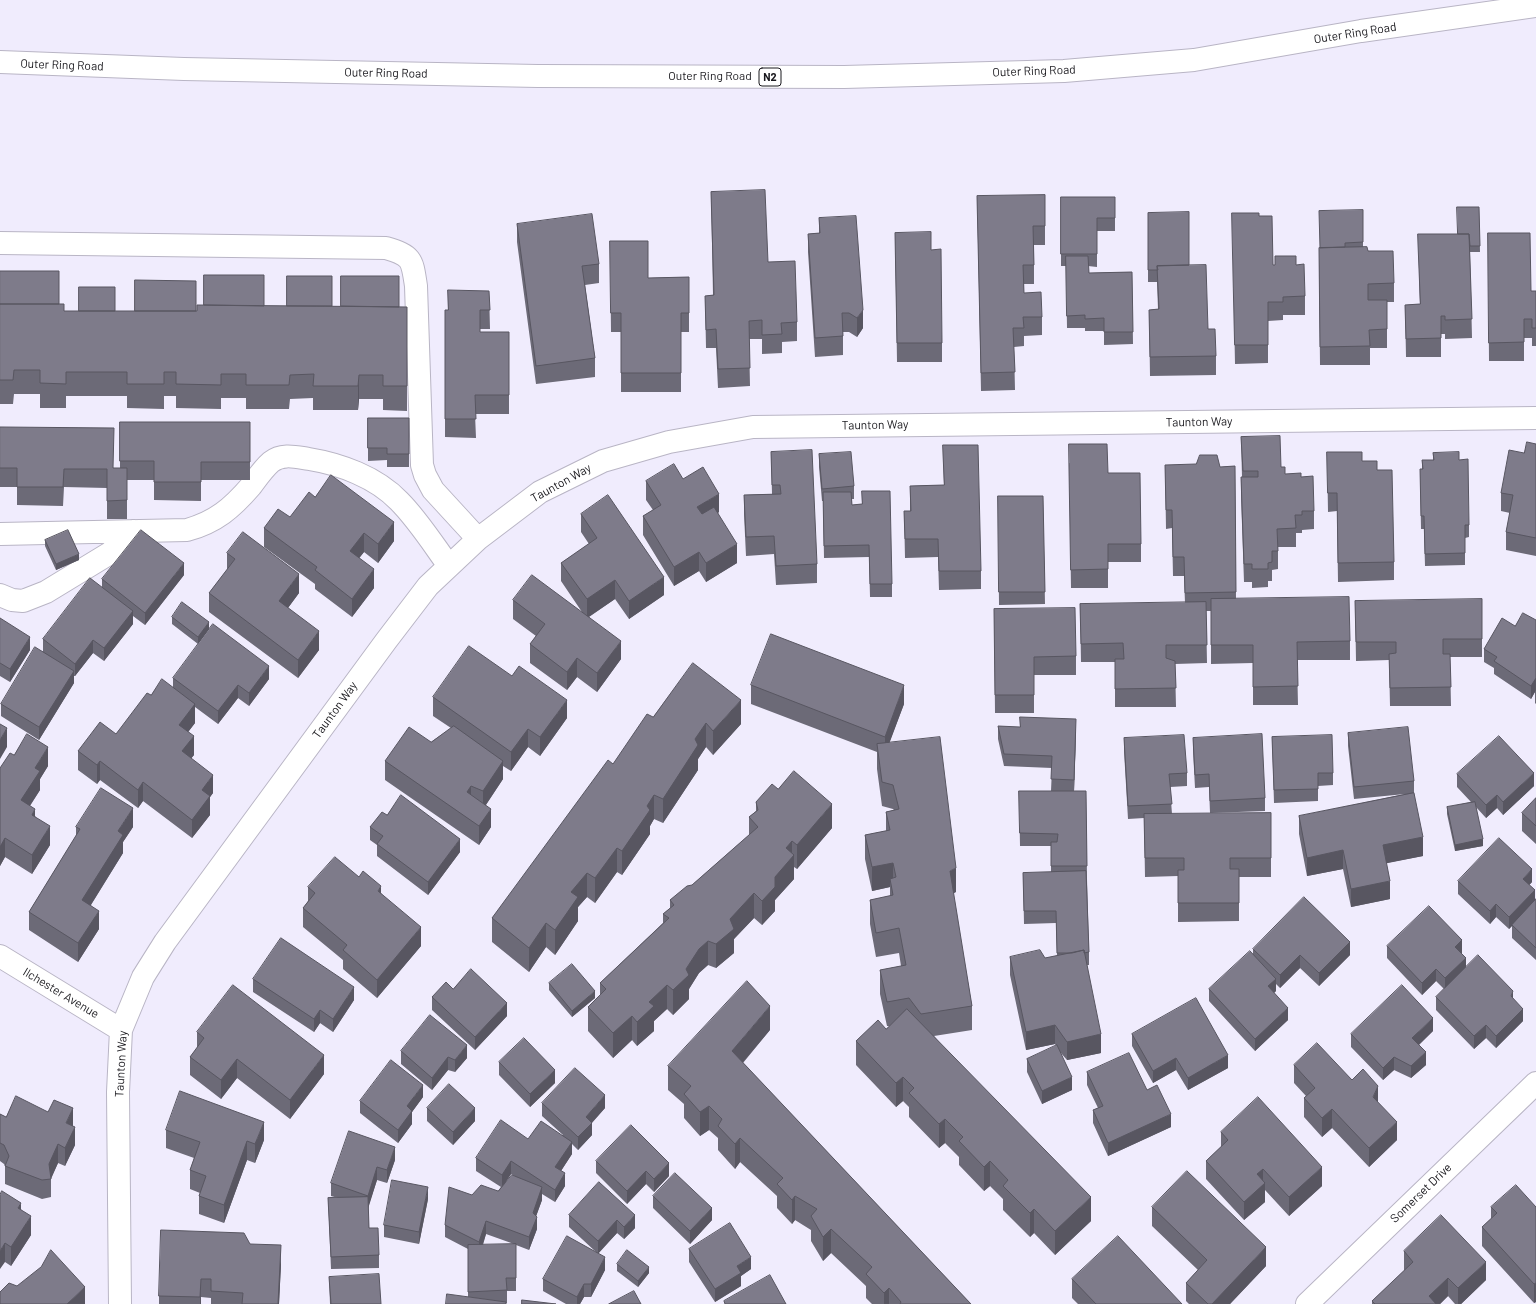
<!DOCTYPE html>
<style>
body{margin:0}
canvas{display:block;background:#f0ecfd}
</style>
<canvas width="1536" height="1304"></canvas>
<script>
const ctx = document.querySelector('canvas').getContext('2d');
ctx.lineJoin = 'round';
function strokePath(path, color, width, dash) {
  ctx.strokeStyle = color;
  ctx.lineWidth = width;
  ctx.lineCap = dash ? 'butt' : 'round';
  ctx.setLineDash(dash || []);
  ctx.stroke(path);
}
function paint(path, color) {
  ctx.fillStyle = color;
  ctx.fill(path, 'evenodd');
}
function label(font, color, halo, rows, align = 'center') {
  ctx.font = font + ' Barlow,sans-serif';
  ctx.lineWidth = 3.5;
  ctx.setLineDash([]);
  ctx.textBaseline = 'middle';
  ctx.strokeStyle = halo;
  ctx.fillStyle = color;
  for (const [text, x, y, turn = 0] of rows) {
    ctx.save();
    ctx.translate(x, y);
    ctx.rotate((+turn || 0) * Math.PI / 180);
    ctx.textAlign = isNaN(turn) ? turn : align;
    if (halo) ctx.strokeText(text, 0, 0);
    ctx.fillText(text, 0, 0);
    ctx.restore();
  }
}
const minor = new Path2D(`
 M0 243 386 248C413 256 412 260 416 286L422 465 425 475 433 490 478 539
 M0 534 187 530C216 522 232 508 251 486 257 478 263 469 271 462 282 453 296 457 309 459 340 464 376 477 399 501 418 520 433 544 449 566
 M0 595 12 600 23 601 46 592 110 553 133 531
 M0 956 121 1030
 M120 1304 118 1092 121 1030 143 977 165 942 386 641 428 586 478 539 540 492 603 461 669 442 753 427 1536 418
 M1307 1304 1536 1083`);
const highway = new Path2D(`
 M0 62 184 69 538 76 844 77 1064 71 1194 60 1361 31 1536 6`);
strokePath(minor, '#b9b5c5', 24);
strokePath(highway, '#b9b5c5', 24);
strokePath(minor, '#fff', 22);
strokePath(highway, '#fff', 22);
paint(new Path2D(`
 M711 192 768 262 797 322V341L782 342V353L762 354V339H749L750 386 718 388 716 348H706L705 296 713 295Z
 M1045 195V245H1034V284H1024V293L1042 317V335L1024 336V346L1014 347 1015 390 981 391 977 196Z
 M1061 197H1115V231H1097V267L1088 266 1089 273 1132 272 1133 344 1104 345V331H1085V328H1067L1066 266H1061Z
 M1479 207 1480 252H1470L1472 338 1445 339V334H1441V357H1406L1405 305 1420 304 1418 234H1457Z
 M1363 210V247L1368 251 1394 283V302H1387V348H1370V365H1320L1319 266 1320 248Z
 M1148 213 1189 265 1216 356V375L1150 376 1149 310 1158 309 1157 282H1148Z
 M1232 213 1259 216 1273 265H1275V256L1296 265 1305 296V315H1283V320L1268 321V363L1235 364Z
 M819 218 863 328 857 337 849 332H843V355L815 357 808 252V234L819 233Z
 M517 224 599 264V283L585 285 595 358V377L536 384 517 242Z
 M895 233 931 250 942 343V362H897Z
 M1488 233 1531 291H1536V346H1532V338H1524V361H1489Z
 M610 241 648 278 689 277V332H681V392H621V332H611Z
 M0 271 59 304 64 311H196L264 306 407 307V411L383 410V399H359L358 410H313V398L290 399 289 409H246V398H221V409L176 408V396H164V409L127 408V396H66V408H40V394H14L13 404H0Z
 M489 291 490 329H480V332H509V414H475L476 438 445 437V310H448Z
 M368 418H409V467H387V460L368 461Z
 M120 422H250V480H201V501L154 500V480H127V519H107V488L64 487 63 506 17 505V487H0V427L114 468H120Z
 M1241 437 1281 467 1285 474 1301 477 1314 511V529L1302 530V533H1296V547H1278V569L1272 570V581H1268V587L1252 588V582H1244L1241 496V477H1242Z
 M1536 444V556L1506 550V532L1510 513 1501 511V493L1524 453Z
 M943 445 981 571V589L939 590 938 557 905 558 904 511H910V486L944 485Z
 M771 452 817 564V583L776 585 774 554 746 556 744 514V495L772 494Z
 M1327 452 1362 461 1394 562V580L1338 582 1337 511 1328 512Z
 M1433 453 1459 460 1469 525V537L1465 538V565L1425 566 1424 529H1421L1420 469H1422V460H1433Z
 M819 454 854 486V499H852V505L862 504V491L892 584V597H870L869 557 824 558 823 501H822L819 467Z
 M1069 463 1108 473 1141 544V562H1108V588H1071Z
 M1165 465 1220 467 1235 466 1236 599 1350 641V660H1297L1298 705H1253V663L1211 664V611H1206L1207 663 1175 664 1176 707H1115V662H1081L1080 604 1185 603 1184 576H1173L1172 528 1166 529Z
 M683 479 719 512 718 513 737 563 706 582 699 571 674 586 643 535V516L653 510 646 500V481Z
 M998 496H1043L1045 604 999 605Z
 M315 497 394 541 378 563 364 552 359 558 374 588 352 617 315 589V584L264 547V528L290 517Z
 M581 514 664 595 629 619 615 599 589 617 621 659 597 692 577 677 567 690 530 663V644L536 636 513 619V600L582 612 561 581V563L589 544 581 532Z
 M45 540 79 560 56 570 45 546Z
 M227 553 299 593 288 608 319 650 298 678 209 612V593L227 570Z
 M184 575 145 625 133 616V624L104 661 93 653 75 676H74V683L39 740 1 716V704L43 651V639L102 588V579Z
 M1355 601 1482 639V657H1450L1451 706H1390L1389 660 1356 661Z
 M994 609 1076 656V675H1034V713H995Z
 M172 617 209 629 198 644 172 624Z
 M0 618 30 650 10 682 0 676Z
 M1536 620V704L1535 703V692L1531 699 1494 674V668L1484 662V649L1515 626Z
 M173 678 269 679 249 706 238 698 218 724 195 707V723L188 732 194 755 191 758 213 793 210 797V815L192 838 143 801 138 808 100 780 97 784 78 770V751L116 734 151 695 173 687Z
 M751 685 904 704 889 743 956 892 953 893 972 1006V1030L934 1036 1091 1221 1055 1255 1034 1233 1030 1237 1003 1210V1199L990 1186 984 1191 959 1165V1157L945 1143 939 1148 909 1117V1107L903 1101 896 1107 856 1065V1041L886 1029 890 1026H887L880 994V970L901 966 899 953 876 957 870 924V900L890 896V887L872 891 865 859V835L886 831V812L894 810 893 809 882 806 877 769V752L751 704Z
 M433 697 567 718 540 756 528 747 511 771 503 766V779L486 805 491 827 479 845 385 780V761L431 742 451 728 433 716Z
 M653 717 741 724 713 755 706 747 698 759V770L663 823 654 819 650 826V834L622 875 617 872 595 903 587 897 578 907V921L555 955 546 947 529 972 492 942V918L613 764Z
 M998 726 1076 732 1074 791H1086L1087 879 1089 952V965H1087L1101 1053 1067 1060 1060 1052 1072 1090 1042 1104 1027 1072V1059L1056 1046 1055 1044 1026 1050 1010 975V957L1045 958 1057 956 1056 923 1024 924 1023 873 1051 872V846H1020L1019 791H1051L1052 768 1004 766 998 739Z
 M1348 733 1414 781V793L1423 856 1386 863 1390 899 1351 907 1343 869 1307 876 1299 834V816L1405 794 1354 799 1348 746Z
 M1272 737 1333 773V785L1318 786V801L1274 803Z
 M1124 738 1187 773V786L1170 787 1172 814 1271 813V877H1239V921L1178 922V876L1145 877 1144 818 1128 819 1124 751Z
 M1193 738 1265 798V811L1210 813 1209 787 1195 788 1193 750Z
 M14 755 48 766 40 779V790L30 806 50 845 32 874 5 857 0 866V768Z
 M1457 774 1534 786 1503 815 1497 808 1486 818 1476 807 1483 846 1455 851 1447 814V807L1471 802 1457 787Z
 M778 789 832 828 797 869 794 867V879L775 900V911L762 925 754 918 734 939V953L716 968 708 965 699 973 689 989V999L673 1015 667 1009 654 1021V1031L637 1046 632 1040 613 1058 588 1031V1007L600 995V983L663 923V914L670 908V900L692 885 749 835V817L756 811V802Z
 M1536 798V844L1522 831V813Z
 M387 815 460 852 428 895 377 856V845L370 840V827Z
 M76 827H133L123 842V853L91 905 99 929 78 962 29 930V912L76 836Z
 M359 877 381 893 421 946 377 998 343 969V960L303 927V908L308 901V887Z
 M1458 881 1532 882 1529 885 1535 901 1536 899V960L1512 938V926L1509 929 1496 917 1490 924 1458 894Z
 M1387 946 1462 953H1461L1466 968 1513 998 1523 1021 1496 1048 1486 1038 1474 1049 1436 1010V997L1444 989 1436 981 1422 995 1387 958Z
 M1253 949 1350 955 1319 986 1300 968 1280 988 1276 984V991L1274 993 1288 1020 1255 1051 1209 1001V989L1253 954Z
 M253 979 354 1000 333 1032 320 1023 314 1032 253 992Z
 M549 983 595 998 572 1017 549 990Z
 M453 989 507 1016 475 1050 432 1010V997Z
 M770 1030 743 1063 971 1304H872L866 1298V1286L831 1253 823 1261 811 1241V1230L795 1220 792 1224 777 1208V1196L740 1162 735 1169 718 1150V1138L709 1130 700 1136 684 1118V1104L668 1090V1066Z
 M1433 1031 1419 1045 1426 1065 1411 1078 1394 1070 1383 1080 1351 1047V1034Z
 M197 1032 324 1074 290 1119 237 1078 221 1099 190 1075V1057L197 1048Z
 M1132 1034 1228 1068 1188 1090 1176 1070 1153 1083 1132 1046Z
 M401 1051 467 1058 455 1072 448 1070 432 1090 401 1064Z
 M499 1062 555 1083 530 1107 499 1075Z
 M1294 1065 1352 1080 1397 1140 1369 1167 1332 1128 1322 1137 1304 1117V1098L1306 1096 1294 1083Z
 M1087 1072 1147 1090 1171 1127 1108 1156 1093 1123V1110L1098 1108 1087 1085Z
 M423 1097 412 1112V1124L398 1143 360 1113V1101Z
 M542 1103 605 1108 592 1123V1135L578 1150 572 1144V1154L561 1171 565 1186 555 1202 542 1194V1200L536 1216 537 1229 529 1250 516 1245V1291H507V1303L468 1297V1249L445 1237V1225L472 1195 498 1191 501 1187 476 1171V1158L528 1139 563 1135 542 1116ZM511 1174 516 1177 504 1184ZM486 1234 514 1244 483 1245Z
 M427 1108 475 1121 453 1145 427 1121Z
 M0 1114 6 1117 73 1126 75 1145 65 1166 58 1163 51 1178V1197L42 1199 5 1184V1166L4 1164 0 1161Z
 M166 1130 264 1140 255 1163 247 1160 224 1223 199 1214V1196L200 1193 190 1189V1170L194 1158 166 1148Z
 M1221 1132 1322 1186 1289 1216 1265 1190V1202L1244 1220 1206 1179V1161L1221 1147Z
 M395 1160 387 1183 377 1180 368 1207 369 1228 379 1255V1268L331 1269 328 1198H338L331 1196V1183Z
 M596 1161 669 1176 654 1192 646 1184 627 1204 596 1173Z
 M599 1182 635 1228 624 1239 617 1233 598 1253 605 1270 591 1297H584L580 1304H566L543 1291V1279L596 1252 569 1227V1215Z
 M0 1195 21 1209 31 1235 11 1266 5 1262Z
 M653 1196 712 1220 690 1244 653 1208Z
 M428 1199 419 1244 384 1237V1225Z
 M1152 1207 1266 1266 1230 1304H1189L1186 1301V1283L1198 1270 1152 1226Z
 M1491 1207H1536V1302L1534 1303 1482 1246V1227L1491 1219Z
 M250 1244 281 1264 279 1304H211V1298L201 1297V1304H159V1296Z
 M689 1249 751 1269 741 1276V1286L715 1302 689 1262Z
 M1404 1251 1486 1280 1461 1304H1455L1448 1296 1440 1304H1372V1301L1404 1271Z
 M617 1264 649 1273 638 1287 617 1271Z
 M329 1277 381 1304H330Z
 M1072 1279 1182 1304H1078L1072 1298Z`), '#6c6a77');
paint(new Path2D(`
 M863 310V328L857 337V318Z
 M359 375V399L358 410V386Z
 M719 494V512L697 526V507Z
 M394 522V541L378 563V544Z
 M364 533V552L350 570V551Z
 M737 544V563L706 582V563Z
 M699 552V571L674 586V567Z
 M79 554V560L56 570V564Z
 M184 563V575L145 625V613Z
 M374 569V588L352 617V599Z
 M299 574V593L279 620V601Z
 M664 577V595L629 619V601Z
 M615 580V599L587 618V599Z
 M133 611V624L104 661V648Z
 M209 622V629L198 644V637Z
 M319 631V650L298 678V660Z
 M30 637V650L10 682V669Z
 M93 640V653L75 676V664Z
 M621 641V659L597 692V673Z
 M577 658V677L567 690V672Z
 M269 666V679L249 706V693Z
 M74 671V683L39 740V727Z
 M1536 678V690L1531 699V686Z
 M238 685V698L218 724V711Z
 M904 685V704L885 755V737Z
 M567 700V718L540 756V737Z
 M741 700V724L713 755V731Z
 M195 704V723L179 744V725Z
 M1076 719V732L1074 792V780Z
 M706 723V747L698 759V770L663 823V799L695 739Z
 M7 728V747L0 759V740Z
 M528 729V747L511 771V752Z
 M194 736V755L182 770V751Z
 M48 747V766L40 779V790L21 819V800L35 768Z
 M100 761V780L97 784V765Z
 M503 761V779L483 809V791Z
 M1534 773V786L1503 815V802Z
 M213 775V793L210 797V815L192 838V820L202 790Z
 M143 782V801L138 808V790Z
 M471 786V805L467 792Z
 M654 795V819L650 826V834L622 875V851L647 806Z
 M1497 795V808L1486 818V805Z
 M832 804V828L797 869V845Z
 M133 808V827L123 842V853L82 919V900L118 831Z
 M35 809V828L32 815Z
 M491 809V827L479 845V826Z
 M50 826V845L32 874V855Z
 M1423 837V856L1383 864V845Z
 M5 838V857L0 866V847Z
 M460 839V852L428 895V882Z
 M1483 839V846L1455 851V845Z
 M792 841V857L794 855V879L775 900V911L762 925V901L775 877 786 848Z
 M617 848V872L595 903V878Z
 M1343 850V869L1307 876V858Z
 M893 863V887L890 879V887L872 891V867Z
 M956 868V892L950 895V871Z
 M1532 869V882L1523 892V879Z
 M587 873V897L578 907V921L555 955V930L571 892Z
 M1390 881V899L1351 907V889Z
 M381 886V904L378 891Z
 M1535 890V902L1509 929V917Z
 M754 893V918L734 939V953L716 968V944L730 919Z
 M1496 904V917L1490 924V911Z
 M99 911V929L78 962V943Z
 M546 923V947L529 972V948Z
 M421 927V946L377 998V980Z
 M1462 940V953L1455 960V947Z
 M708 941V965L699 973 689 989V999L673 1015V990L699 949Z
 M1350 942V955L1319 986V973Z
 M1300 955V968L1280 988V975Z
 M1466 958V970L1445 990V978Z
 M1436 969V981L1422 995V983Z
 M1276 979V991L1268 998V986Z
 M667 985V1009L654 1021V1031L637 1046V1022L649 1002Z
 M354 987V1000L333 1032V1019Z
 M595 991V998L572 1017V1011Z
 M1513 991V1004L1511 996Z
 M507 1003V1016L475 1050V1037Z
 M770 1006V1030L732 1075V1051Z
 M1288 1008V1020L1255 1051V1039Z
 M1523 1009V1021L1496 1048V1036Z
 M320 1010V1023L314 1032V1019Z
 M632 1016V1040L613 1058V1033Z
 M1433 1018V1031L1412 1051V1038Z
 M1055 1025V1044L1026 1050V1032Z
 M1486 1025V1038L1474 1049V1036Z
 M1101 1034V1053L1067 1060V1042Z
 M467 1045V1058L455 1072V1060Z
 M1426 1052V1065L1411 1078V1066Z
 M324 1055V1074L290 1119V1100Z
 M1228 1055V1068L1188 1090V1078Z
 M448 1057V1070L432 1090V1078Z
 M1394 1057V1070L1383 1080V1068Z
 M1176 1058V1070L1153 1083V1071Z
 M237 1059V1078L221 1099V1080Z
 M555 1070V1083L530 1107V1094Z
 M903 1077V1101L896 1107V1083Z
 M1072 1077V1090L1042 1104V1091Z
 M423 1085V1097L412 1112V1124L398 1143V1130L407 1106Z
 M1378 1086V1104L1373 1097Z
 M605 1095V1108L586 1129V1117Z
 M709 1106V1130L700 1136V1112Z
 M73 1108V1127L66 1123Z
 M475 1108V1121L453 1145V1132Z
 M1332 1109V1128L1322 1137V1118Z
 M1171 1114V1127L1108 1156V1143Z
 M945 1119V1143L939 1148V1124Z
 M264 1122V1140L255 1163V1144Z
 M1397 1122V1140L1369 1167V1148Z
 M592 1123V1135L578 1150V1137Z
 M75 1127V1145L65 1166V1148Z
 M740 1138V1162L735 1169V1144Z
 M247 1141V1160L224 1223V1205Z
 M572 1142V1154L555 1180V1167Z
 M58 1144V1163L51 1179 49 1164Z
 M395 1147V1160L387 1183V1170Z
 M511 1161V1174L502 1188V1175Z
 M990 1161V1186L984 1191V1167Z
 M669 1163V1176L654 1192V1179Z
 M377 1167V1180L368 1209V1196Z
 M1322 1167V1186L1289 1216V1197Z
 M1263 1169V1185L1265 1183V1202L1244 1220V1202L1257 1174Z
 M646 1171V1184L627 1204V1191Z
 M565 1173V1186L555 1202V1190Z
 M428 1187V1199L419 1244V1232Z
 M542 1187V1200L533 1225V1213Z
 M795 1196V1220L792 1224V1200Z
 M1091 1197V1221L1055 1255V1231Z
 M21 1203V1221L18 1208Z
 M712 1208V1220L690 1244V1231Z
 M1034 1209V1233L1030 1237V1213Z
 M635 1215V1228L624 1239V1227Z
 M31 1216V1235L11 1266V1247Z
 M537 1217V1229L529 1250V1237Z
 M617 1220V1233L598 1254V1241Z
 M486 1221V1234L479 1255V1242Z
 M831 1229V1253L823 1261V1237Z
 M5 1243V1262L0 1269V1251Z
 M281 1245V1264L279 1304H278Z
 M1266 1247V1266L1230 1304H1212Z
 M605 1257V1270L591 1297V1284Z
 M751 1257V1269L741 1276V1286L715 1302V1289L737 1266Z
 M1486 1262V1280L1461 1304H1458V1288Z
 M649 1267V1273L638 1287V1281Z
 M1448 1278V1296L1440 1304H1429V1296Z
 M201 1279V1304H200Z
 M1536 1283V1302L1534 1303V1284Z
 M584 1284V1297L580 1304H577V1297Z
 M85 1287V1304H67Z
 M889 1288V1304H884V1293Z`), '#585661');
const building = new Path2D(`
 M765 190 768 262 795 261 797 322 781 323 782 334 762 335V320L749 321 750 368 718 369 716 329 706 330 705 296 714 295 711 192Z
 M1045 195V226H1033L1034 265H1023L1024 293 1041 292 1042 317H1023L1024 328H1013L1015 372 981 373 977 196Z
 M1061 197H1115V218H1097V254H1061Z
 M1457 207H1479L1480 246H1470L1469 234H1458Z
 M1363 210V242L1345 243V247L1320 248 1319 211Z
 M1189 212V265L1157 266 1158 270H1148V213Z
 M1232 213H1259V216H1272L1273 265H1275V256H1296V265L1304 264 1305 296 1283 297V302H1268V345H1235Z
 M592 214 599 264 582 266 595 358 536 366 517 224Z
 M856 216 863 310 857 318 849 313H842L843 336 815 338 808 234 820 233 819 218Z
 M931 232V250L941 249 942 343H897L895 233Z
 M1488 233H1530L1531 291H1536V328H1532V319H1524V342L1489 343Z
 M1418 234H1469L1472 319 1445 320V316H1441V338L1406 339 1405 305 1420 304Z
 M610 241H648V278L689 277V313H681V373H621V313H611Z
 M1367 247 1368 251H1393L1394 283 1368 284V300H1387V329L1369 330 1370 346 1320 347 1319 248Z
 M1066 256H1088L1089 273 1132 272 1133 332H1104V318L1085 319V315L1067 316Z
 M1206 265 1208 329H1215L1216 356 1150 357 1149 310 1159 309 1157 266Z
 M0 271H59V304H0Z
 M204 275H264V306L204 305Z
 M287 276H332V306H287Z
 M341 276H399V307L341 306Z
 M135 280 196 281V311H135Z
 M79 287H115V311H79Z
 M448 290 489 291 490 310H480V332H509V395H475L476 419H445V310H448Z
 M0 304H64V311H197V305L407 307V386H383V375H359L358 386H313L314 374 290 375 289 385H246V374H221V385L176 384V372H164V384H127V372H66V384L40 383V370H14L13 380H0Z
 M368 418H409V454H387V448H368Z
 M120 422H250V462H201V482H154V461H120Z
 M0 427 114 428 113 468H127V500L107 501V469H64L63 487H17V468H0Z
 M1280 436 1281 467H1285V474L1301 473V477L1313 476 1314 511H1302V515H1295L1296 528 1277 529 1278 551H1272V562L1268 563V569H1252V564H1244L1241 477H1258V471H1243L1241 437Z
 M1527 442 1536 444V538L1506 532 1513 495 1501 493 1509 450 1524 453Z
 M1069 444H1107L1108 473H1140L1141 544H1108V569L1071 570Z
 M943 445H978L981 571H939L938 539H905L904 511H911L910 486 944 485Z
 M812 450 817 564 776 566 774 536 746 537 744 495 781 494 780 485H772L771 452Z
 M851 452 854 486 822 489 819 454Z
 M1327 452H1362V461H1377V470H1392L1394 562 1338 563 1337 493H1328Z
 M1459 452V460L1468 459 1469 525H1465V553L1425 554 1424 516H1421L1420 469H1423L1422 460H1434L1433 453Z
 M1200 455H1217L1220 467 1235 466 1236 592 1185 593 1184 557H1173L1172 510H1166L1165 465 1196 464Z
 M674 464 683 479 703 467 719 494 697 507 702 514 714 507 737 544 706 563 699 552 674 567 643 516 661 505 646 481Z
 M331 475 394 522 378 544 364 533 350 551 374 569 352 599 315 570 317 567 264 528 278 509 290 517 309 492 315 497Z
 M862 491H890L892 584H870L869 545 824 546 823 492H851L852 505 862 504Z
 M608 495 664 577 629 601 615 580 587 599 561 563 597 538 581 514Z
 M998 496H1043L1045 592H999Z
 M68 530 79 554 56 564 45 540Z
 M141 530 184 563 145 613 102 579Z
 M243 532 299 574 279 601 319 631 298 660 209 593 235 559 227 553Z
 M532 575 621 641 597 673 577 658 567 672 530 644 545 624 513 600Z
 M90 578 133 611 104 648 93 640 75 664 43 639Z
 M1349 597 1350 641 1297 642 1298 686 1253 687V645H1211V599Z
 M1482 599V639H1443V654H1450L1451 687 1390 688 1389 654 1396 653V642H1356L1355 601Z
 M182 602 209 622 198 637 172 617Z
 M1206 602 1207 645H1166V658L1175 661 1176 688 1115 689V659H1124L1123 643 1081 644 1080 604Z
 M1075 608 1076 656 1034 657V695H995L994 609Z
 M1523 613 1536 620V678L1531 686 1494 661 1497 657 1484 649 1502 618 1515 626Z
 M0 618 30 637 10 669 0 663Z
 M213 624 269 666 249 693 238 685 218 711 173 678Z
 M771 634 904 685 885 737 751 685Z
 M469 646 512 676 519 666 567 700 540 737 528 729 511 752 433 697Z
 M35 647 74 671 39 727 1 704Z
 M693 663 741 700 713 731 706 723 695 739 698 745 663 799 654 795 647 806 650 810 622 851 617 848 595 878 587 873 571 892 578 897 555 930 546 923 529 948 492 918 608 760 613 764 647 714 653 717Z
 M162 679 195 704 179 725 194 736 182 751 213 775 202 790 210 796 192 820 143 782 138 790 100 761 97 765 78 751 100 722 116 734 147 693 151 695Z
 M1020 717 1076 719 1074 780 1051 779 1052 756 1004 754 998 726 1020 727Z
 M0 724 7 728 0 740Z
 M454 726 503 761 483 791 471 786 467 792 491 809 479 826 385 761 409 727 431 742Z
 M1408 727 1414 781 1354 787 1348 733Z
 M27 734 48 747 35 768 40 771 21 800 35 809 32 815 50 826 32 855 5 838 0 847V768L10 753 14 755Z
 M1262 734 1265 798 1210 801 1209 774 1195 775 1193 738Z
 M1184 735 1187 773 1169 774 1172 804 1128 806 1124 738Z
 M1332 735 1333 773H1318V789L1274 790 1272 737Z
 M1499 736 1534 773 1503 802 1497 795 1486 805 1457 774Z
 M940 737 956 868 950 871 972 1006 921 1014 909 998 887 1002 880 970 906 965 899 928 876 933 870 900 893 895 890 879 896 877 893 863 872 867 865 835 890 830 886 812 899 809 893 785 882 782 877 744Z
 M794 771 832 804 797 845 792 841 786 848 794 855 775 877V887L762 901 754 893 730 919 734 929 716 944 708 941 699 949 686 969 689 975 673 990 667 985 649 1002 654 1006 637 1022 632 1016 613 1033 588 1007 606 989 600 983 669 918 663 914 674 905 670 900 687 886 692 885 758 827 749 817 758 810 756 802 772 784 778 789Z
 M101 788 133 808 118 831 123 835 82 900 99 911 78 943 29 912 80 829 76 827Z
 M1019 791H1086L1087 866H1051V842H1057L1058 834 1020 833Z
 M1414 793 1423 837 1383 845 1390 881 1351 889 1343 850 1307 858 1299 816Z
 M401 795 460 839 428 882 377 844 383 836 370 827 382 812 387 815Z
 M1536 798V826L1522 813Z
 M1475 802 1483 839 1455 845 1447 807Z
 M1271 813V858H1230V869H1239V903H1178V870H1184V858H1145L1144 814Z
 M1499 838 1532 869 1523 879 1535 890 1509 917 1496 904 1490 911 1458 881Z
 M335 857 359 877 363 871 381 886 378 891 421 927 377 980 343 950 347 945 303 908 315 893 308 887Z
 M1086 871 1089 952 1084 953V950L1072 953H1057L1056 911H1024L1023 873Z
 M1304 897 1350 942 1319 973 1300 955 1280 975 1253 949Z
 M1536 899V948L1512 925Z
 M1429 906 1462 940 1455 947 1466 958 1445 978 1436 969 1422 983 1387 946Z
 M281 938 354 987 333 1019 320 1010 314 1019 253 979Z
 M1040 950 1045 958 1084 950 1101 1034 1067 1042 1055 1025 1026 1032 1010 957Z
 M1250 951 1276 979 1268 986 1288 1008 1255 1039 1209 989Z
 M1478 955 1513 991 1511 996 1523 1009 1496 1036 1486 1025 1474 1036 1436 997Z
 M572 964 595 991 572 1011 549 983Z
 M471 969 507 1003 475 1037 432 997 446 982 453 989Z
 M747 981 770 1006 732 1051 971 1304H900L901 1302 889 1288 884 1293 866 1274 872 1267 831 1229 823 1237 811 1216 817 1209 795 1196 792 1200 777 1184 783 1178 740 1138 735 1144 718 1126 722 1119 709 1106 700 1112 684 1094 691 1086 668 1066Z
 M233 985 324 1055 290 1100 237 1059 221 1080 190 1057 204 1038 197 1032Z
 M1402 985 1433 1018 1412 1038 1426 1052 1411 1066 1394 1057 1383 1068 1351 1034Z
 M1196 998 1228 1055 1188 1078 1176 1058 1153 1071 1132 1034Z
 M907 1009 1091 1197 1055 1231 1034 1209 1030 1213 1003 1186 1008 1180 990 1161 984 1167 959 1141 963 1137 945 1119 939 1124 909 1093 914 1088 903 1077 896 1083 856 1041 878 1020 886 1029Z
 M430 1015 467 1045 455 1060 448 1057 432 1078 401 1051Z
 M524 1038 555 1070 530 1094 499 1062Z
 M1317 1043 1352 1080 1363 1069 1378 1086 1373 1097 1397 1122 1369 1148 1332 1109 1322 1118 1304 1098 1315 1088 1294 1065Z
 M1057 1045 1072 1077 1042 1091 1027 1059Z
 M1129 1053 1147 1090 1157 1085 1171 1114 1108 1143 1093 1110 1103 1106 1087 1072Z
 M391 1060 423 1085 407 1106 412 1111 398 1130 360 1101Z
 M575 1068 605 1095 586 1117 592 1123 578 1137 542 1103Z
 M449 1084 475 1108 453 1132 427 1108Z
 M180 1091 264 1122 255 1144 247 1141 224 1205 199 1196 206 1176 190 1170 200 1142 166 1130Z
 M16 1096 48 1112 54 1100 73 1108 66 1123 75 1127 65 1148 58 1144 49 1164 51 1179 42 1180 5 1166 9 1156 4 1145 0 1143V1114L6 1117Z
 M1258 1097 1322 1167 1289 1197 1263 1169 1257 1174 1265 1183 1244 1202 1206 1161 1228 1140 1221 1132Z
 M501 1120 528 1139 541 1121 572 1142 555 1167 565 1173 555 1190 511 1161 502 1175 476 1158Z
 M631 1125 669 1163 654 1179 646 1171 627 1191 596 1161Z
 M349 1131 395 1147 387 1170 377 1167 368 1196 331 1183Z
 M1187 1171 1266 1247 1212 1304H1208L1186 1283 1207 1260 1152 1207Z
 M675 1173 712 1208 690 1231 653 1196Z
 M512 1175 542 1187 533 1213 537 1217 529 1237 486 1221 479 1242 445 1225 449 1187 472 1195 481 1185 498 1191Z
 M392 1180 428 1187 419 1232 384 1225Z
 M599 1182 635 1215 624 1227 617 1220 598 1241 569 1215Z
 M1516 1185 1536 1207V1283L1534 1284 1482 1227 1497 1213 1491 1207Z
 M2 1191 21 1203 18 1208 31 1216 11 1247 5 1243 0 1251V1195Z
 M368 1197 369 1228H378L379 1255 331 1257 328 1198Z
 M1441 1215 1486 1262 1458 1288 1448 1278 1429 1296 1436 1304H1375L1372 1301 1413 1262 1404 1251Z
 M730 1223 751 1257 737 1266 741 1273 715 1289 689 1249Z
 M161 1230 244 1233 250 1244 281 1245 278 1304H242L243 1293 211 1291V1279H201L200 1297 159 1296Z
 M567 1236 605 1257 591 1284H584L577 1297 543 1279Z
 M1118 1236 1182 1304H1096L1072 1279Z
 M516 1244V1278H506L507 1290 468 1292V1245Z
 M51 1250 85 1287 67 1304H0V1292L9 1283 17 1286 41 1267Z
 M627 1250 649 1267 638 1281 617 1264Z
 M379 1274 381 1304H331L329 1277Z
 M770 1275 786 1304H725L724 1301Z
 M634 1291 641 1304H609Z
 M447 1294 506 1302V1304H446Z
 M522 1300 556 1304H522Z`);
paint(building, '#7e7b8a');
strokePath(building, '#585661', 1);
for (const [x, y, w] of [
 [770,77,22]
]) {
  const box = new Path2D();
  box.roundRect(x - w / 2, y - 9, w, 18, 3);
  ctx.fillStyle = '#fff';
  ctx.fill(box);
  strokePath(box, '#19181d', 1);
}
label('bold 11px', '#19181d', null, [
 ["N2",770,77]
]);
label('12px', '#19181d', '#fff', [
 ["Outer Ring Road",1355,33,-9],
 ["Outer Ring Road",62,65,2],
 ["Outer Ring Road",1034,71,-2],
 ["Outer Ring Road",386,73,1],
 ["Outer Ring Road",710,76],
 ["Taunton Way",1199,422,-1],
 ["Taunton Way",875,425,-1],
 ["Taunton Way",561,483,-29],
 ["Taunton Way",335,710,-54],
 ["Ilchester Avenue",61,993,31],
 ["Taunton Way",121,1064,-87],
 ["Somerset Drive",1421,1193,-44]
]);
</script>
